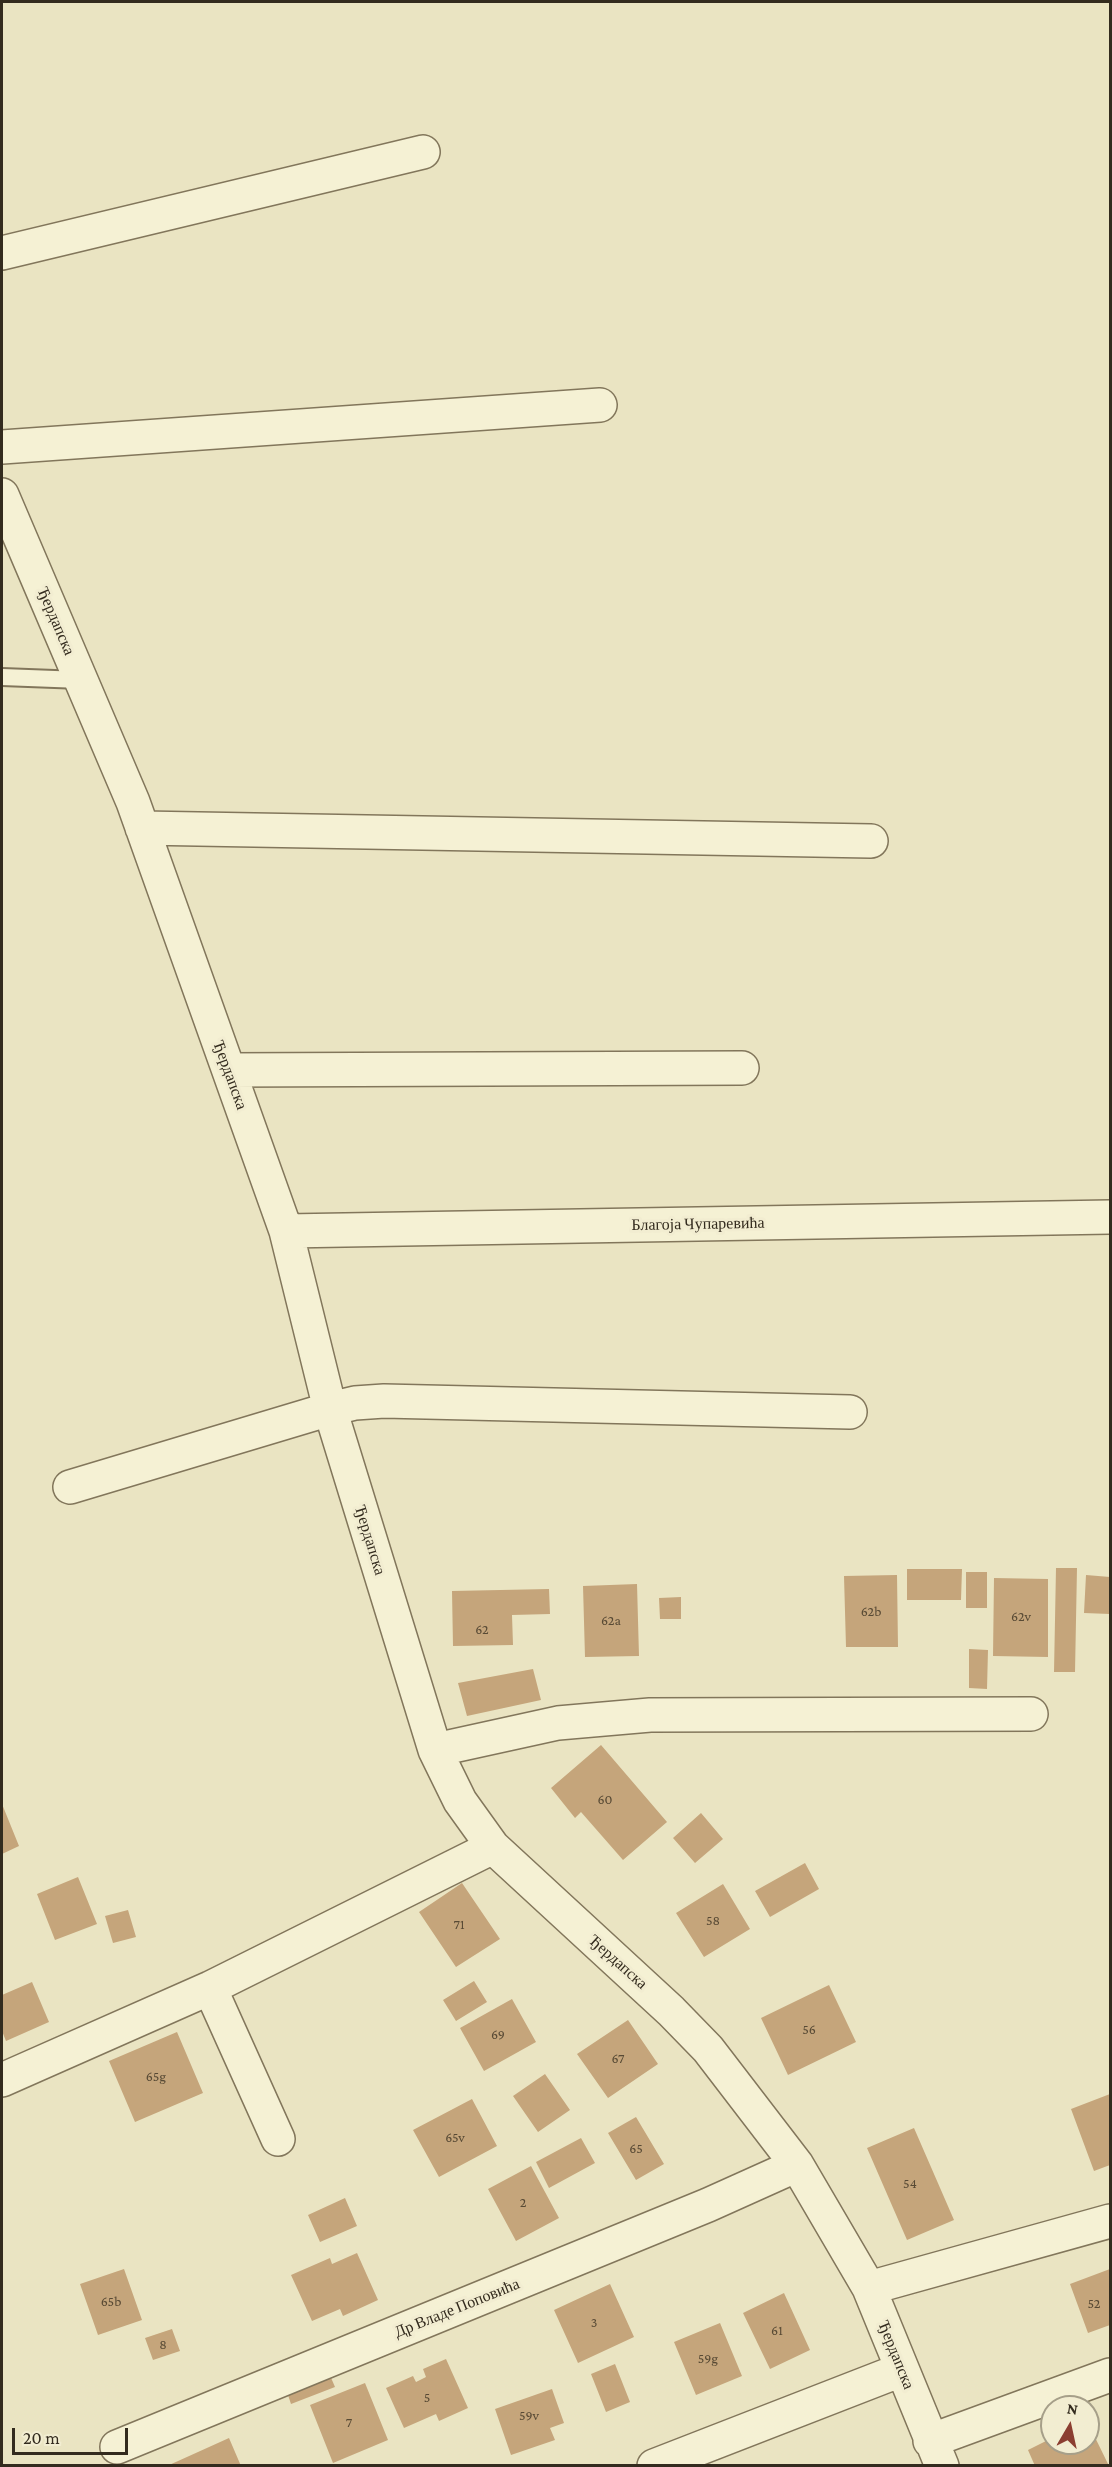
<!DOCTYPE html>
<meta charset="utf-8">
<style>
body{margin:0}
#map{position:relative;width:1112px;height:2467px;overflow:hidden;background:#eae4c2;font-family:"Crimson Pro",serif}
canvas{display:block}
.frame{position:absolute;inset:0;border:3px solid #332b1e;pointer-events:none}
.north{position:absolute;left:1040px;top:2395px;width:60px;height:60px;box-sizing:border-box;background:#f2edd1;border:2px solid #a69f89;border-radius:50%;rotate:9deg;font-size:16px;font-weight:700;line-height:24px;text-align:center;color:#332b1e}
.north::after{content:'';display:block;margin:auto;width:21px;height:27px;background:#8b3e30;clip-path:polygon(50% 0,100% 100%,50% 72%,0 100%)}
.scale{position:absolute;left:12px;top:2428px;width:116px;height:27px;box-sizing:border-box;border:3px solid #332b1e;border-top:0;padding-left:8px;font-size:18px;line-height:21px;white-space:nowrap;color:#332b1e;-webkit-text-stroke:4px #f2edd1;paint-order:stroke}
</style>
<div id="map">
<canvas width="1112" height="2467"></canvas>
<div class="frame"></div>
<div class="north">N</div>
<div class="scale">20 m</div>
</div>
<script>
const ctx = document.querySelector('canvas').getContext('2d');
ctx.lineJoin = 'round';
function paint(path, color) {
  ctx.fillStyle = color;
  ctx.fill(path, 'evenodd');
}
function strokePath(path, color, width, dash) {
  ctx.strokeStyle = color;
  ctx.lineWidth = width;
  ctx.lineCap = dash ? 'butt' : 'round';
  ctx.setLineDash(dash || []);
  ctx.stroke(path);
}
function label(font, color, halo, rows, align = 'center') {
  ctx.font = font + ' "Crimson Pro",serif';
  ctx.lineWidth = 6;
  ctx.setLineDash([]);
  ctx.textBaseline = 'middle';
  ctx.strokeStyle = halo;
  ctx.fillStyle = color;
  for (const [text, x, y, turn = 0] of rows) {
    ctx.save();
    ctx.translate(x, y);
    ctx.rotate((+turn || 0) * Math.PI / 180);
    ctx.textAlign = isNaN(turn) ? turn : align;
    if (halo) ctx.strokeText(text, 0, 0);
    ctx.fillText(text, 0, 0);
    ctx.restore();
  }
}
paint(new Path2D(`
 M1056 1568H1077L1075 1672H1054Z
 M907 1569H962L961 1600H907Z
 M966 1572H987V1608H966Z
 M897 1575 898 1647H846L844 1576Z
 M1086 1575 1110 1577V1614L1084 1613Z
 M994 1578 1048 1579V1657L993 1656Z
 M637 1584 639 1656 585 1657 583 1586Z
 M549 1589 550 1614 512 1615 513 1645 453 1646 452 1591Z
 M681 1597V1619H660L659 1598Z
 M969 1649 988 1650 987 1689 969 1688Z
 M533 1669 541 1700 467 1716 458 1683Z
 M601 1745 667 1822 623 1860 581 1812 575 1818 551 1788Z
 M2 1804 19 1846 2 1854Z
 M701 1813 723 1839 695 1863 673 1838Z
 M805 1863 819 1889 770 1917 755 1891Z
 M78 1877 97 1924 55 1940 37 1894Z
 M462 1883 500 1939 456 1967 419 1912Z
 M723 1884 750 1929 704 1957 676 1913Z
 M128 1910 136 1937 113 1943 105 1916Z
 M474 1981 487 2002 456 2021 443 2000Z
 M32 1982 49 2022 6 2041 2 2031V1995Z
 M829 1985 856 2042 788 2075 761 2018Z
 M512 1999 536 2042 484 2071 460 2028Z
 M628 2020 658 2064 608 2098 577 2054Z
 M177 2032 203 2093 135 2122 109 2061Z
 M545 2074 570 2110 538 2132 513 2096Z
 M1110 2094V2165L1094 2171 1071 2109Z
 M472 2099 497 2146 439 2177 413 2130Z
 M636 2117 664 2164 636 2180 608 2133Z
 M914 2128 954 2220 907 2240 867 2148Z
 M581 2138 595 2163 549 2188 536 2162Z
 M531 2166 559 2218 516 2241 488 2189Z
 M345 2198 357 2226 320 2242 308 2215Z
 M357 2253 378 2300 343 2316 340 2309 312 2321 291 2275 330 2258 332 2264Z
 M124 2269 142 2320 98 2335 80 2284Z
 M1110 2269V2325L1088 2333 1070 2284Z
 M610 2284 634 2337 578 2363 554 2310Z
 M784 2293 810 2350 770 2369 743 2313Z
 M720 2323 742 2376 696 2395 674 2342Z
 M172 2329 180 2351 153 2360 145 2338Z
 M446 2359 468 2408 439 2421 436 2414 404 2428 386 2388 413 2376 416 2382 426 2377 423 2369Z
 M615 2364 630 2402 606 2412 591 2374Z
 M329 2373 335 2387 291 2404 286 2389Z
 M365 2383 388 2440 333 2463 310 2405Z
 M552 2389 564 2423 550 2428 555 2440 511 2455 495 2409Z
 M1088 2423 1109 2466H1035L1028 2450 1052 2438V2443H1088Z
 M229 2438 241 2466H167Z`), '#c5a57b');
const service = new Path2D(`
 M2 677 81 680`);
const minor = new Path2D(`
 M2 253 423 152
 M2 447 600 405
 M2 495 133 802 286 1231 330 1409 435 1750 460 1801 493 1847 671 2011 708 2049 797 2165 869 2288 942 2466
 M142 828 871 841
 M229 1070 742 1068
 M286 1231 1110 1217
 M70 1487 330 1409 355 1403 384 1401 850 1412
 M435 1750 558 1723 650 1715 1031 1714
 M210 1988 278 2139
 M2 2080 210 1988 493 1847
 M869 2288 1110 2221
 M930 2441 1110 2375
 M117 2447 708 2205 797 2165
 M654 2466 901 2370`);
strokePath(service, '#82765b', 20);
strokePath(minor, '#82765b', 36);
strokePath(service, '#f5f1d4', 16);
strokePath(minor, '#f5f1d4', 33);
label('14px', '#584a35', null, [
 ["62b",871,1612],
 ["62v",1021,1617],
 ["62a",611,1621],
 ["62",482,1630],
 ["60",605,1800],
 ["58",713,1921],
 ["71",459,1925],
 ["56",809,2030],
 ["69",498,2035],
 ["67",618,2059],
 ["65g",156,2077],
 ["65v",455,2138],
 ["65",636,2149],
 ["54",910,2184],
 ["2",523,2203],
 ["65b",111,2302],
 ["52",1094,2304],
 ["3",594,2323],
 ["61",777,2331],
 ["8",163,2345],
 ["59g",708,2359],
 ["5",427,2398],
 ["59v",529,2416],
 ["7",349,2423]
]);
label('16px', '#332b1e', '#f2edd1', [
 ["Ђердапска",56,621,67],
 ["Ђердапска",230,1075,70],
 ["Благоја Чупаревића",698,1224,-1],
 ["Ђердапска",370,1540,73],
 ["Ђердапска",618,1962,42],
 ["Др Владе Поповића",457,2308,-22],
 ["Ђердапска",896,2355,68]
]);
</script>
